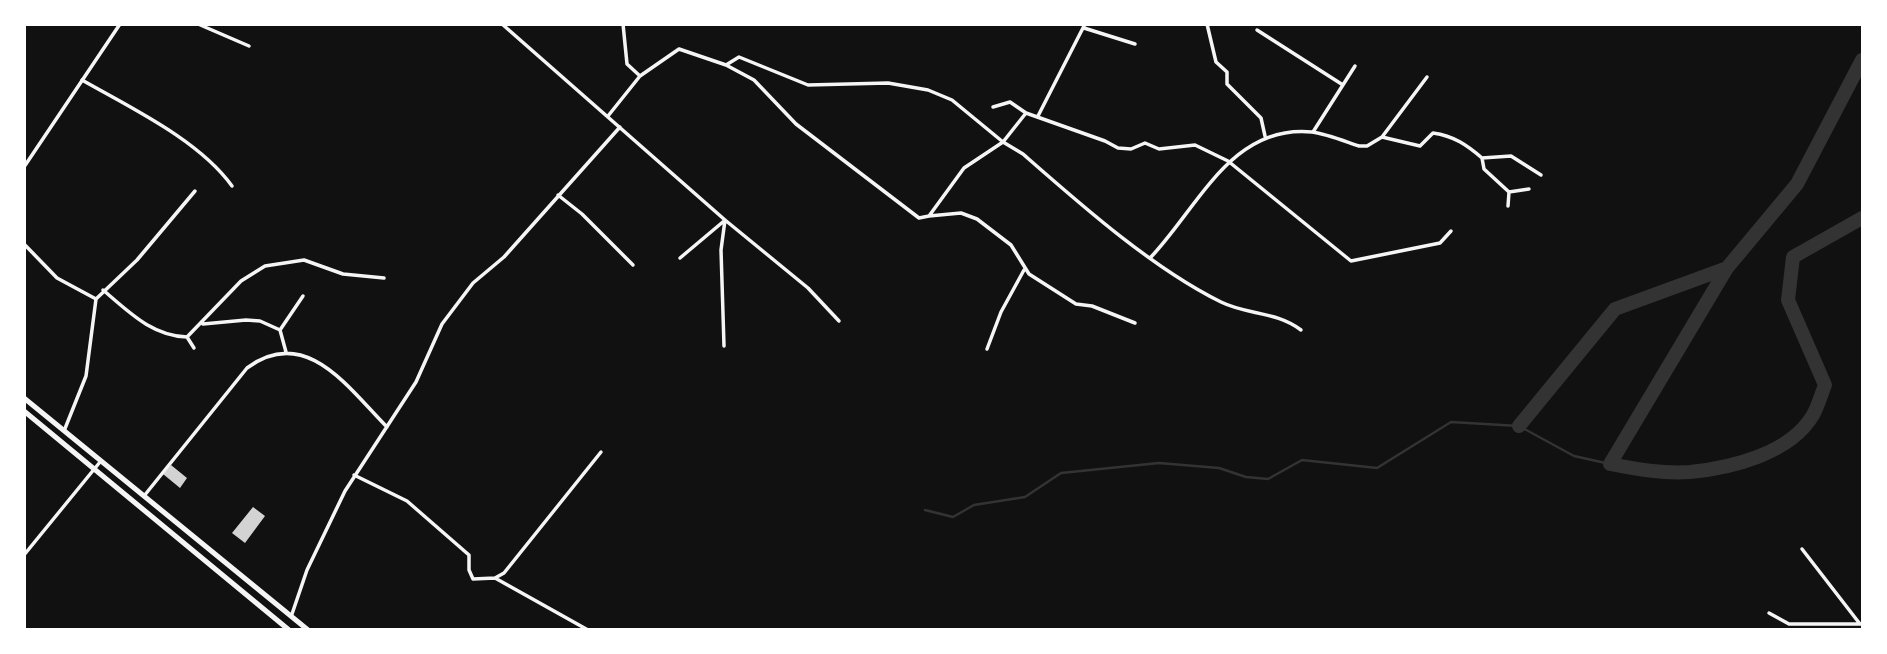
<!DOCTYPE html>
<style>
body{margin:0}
#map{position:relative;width:1887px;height:654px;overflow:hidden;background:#111;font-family:Inter,sans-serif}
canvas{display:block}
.frame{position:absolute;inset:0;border:26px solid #fff;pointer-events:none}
</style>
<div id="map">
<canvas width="1887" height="654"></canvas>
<div class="frame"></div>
</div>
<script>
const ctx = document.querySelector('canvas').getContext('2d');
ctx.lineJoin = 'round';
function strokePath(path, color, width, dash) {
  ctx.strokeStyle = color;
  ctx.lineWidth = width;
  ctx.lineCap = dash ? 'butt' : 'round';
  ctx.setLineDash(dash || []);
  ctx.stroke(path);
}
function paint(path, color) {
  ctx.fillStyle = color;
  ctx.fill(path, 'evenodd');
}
strokePath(new Path2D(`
 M925 510 953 517 974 505 1025 497 1061 473 1159 463 1219 468 1246 477 1268 479 1302 460 1377 468 1451 422 1519 426 1574 456 1610 464`), '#333', 2.5);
strokePath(new Path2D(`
 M1862 60 1797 184 1727 268 1610 464C1636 469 1663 474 1690 472 1731 468 1790 454 1813 415 1818 406 1821 395 1825 385L1788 300 1793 257 1862 218
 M1519 426 1615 309 1727 268`), '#333', 14);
paint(new Path2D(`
 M171 465 187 478 180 488 163 474Z
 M253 507 265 516 245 543 232 533Z`), '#d3d3d3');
strokePath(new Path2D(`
 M198 24 249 46
 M502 24 725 220 808 288 839 321
 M623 24 627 64 640 76
 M1207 24 1216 62 1227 72V84L1261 118 1265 136
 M1084 28 1135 44
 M1257 30 1343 85
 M726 65 754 80 796 124 919 218 929 216 964 168 1003 142 1023 154C1080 204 1152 268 1221 302 1247 315 1276 311 1301 330
 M82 80C131 108 199 140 232 186
 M993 107 1010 102 1026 113
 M608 116 640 76 679 49 726 65 739 57 808 85 888 83 928 90 952 100 1003 142 1026 113 1105 141 1118 148 1131 149 1145 143 1159 149 1195 145 1228 161 1351 261 1440 243 1451 231
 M1038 116 1085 24
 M1313 132 1355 66
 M1382 137 1427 77
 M1482 158 1511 156 1541 175
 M558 195 582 214 633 265
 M1508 206 1509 192 1529 189
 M929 216 961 213 977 219 1011 245 1029 274 1076 304 1092 306 1135 323
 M24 244 57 278 96 299
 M680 258 724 221
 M1150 258C1198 208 1231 124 1312 132 1327 134 1344 141 1359 146H1367L1382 137 1420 146 1433 133C1454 136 1467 145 1482 158L1484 169 1509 192
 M103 290C129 312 152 336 187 337
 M203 324 246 320 260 321 280 330 286 352
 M280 330 303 296
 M724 346 721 250 725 220
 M194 348 187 337 241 281 265 266 304 260 343 274 384 278
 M987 349 1001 312 1024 270
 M64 431 86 376 96 299 137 260 195 191
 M354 475 407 501 469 555V570L473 579 495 578 504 573 601 452
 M144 496 247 368C306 324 349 389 387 427
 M1802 549 1860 624
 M24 555 100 462
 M495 578 588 630
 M1769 613 1789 624H1862
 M292 614 307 570 345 491 416 382 442 324 473 283 504 257 620 127`), '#f5f5f5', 3.5);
strokePath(new Path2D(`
 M24 167 120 24`), '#f5f5f5', 3.5);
strokePath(new Path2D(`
 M24 398 308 630
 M24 411 289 630`), '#f5f5f5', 5);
</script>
